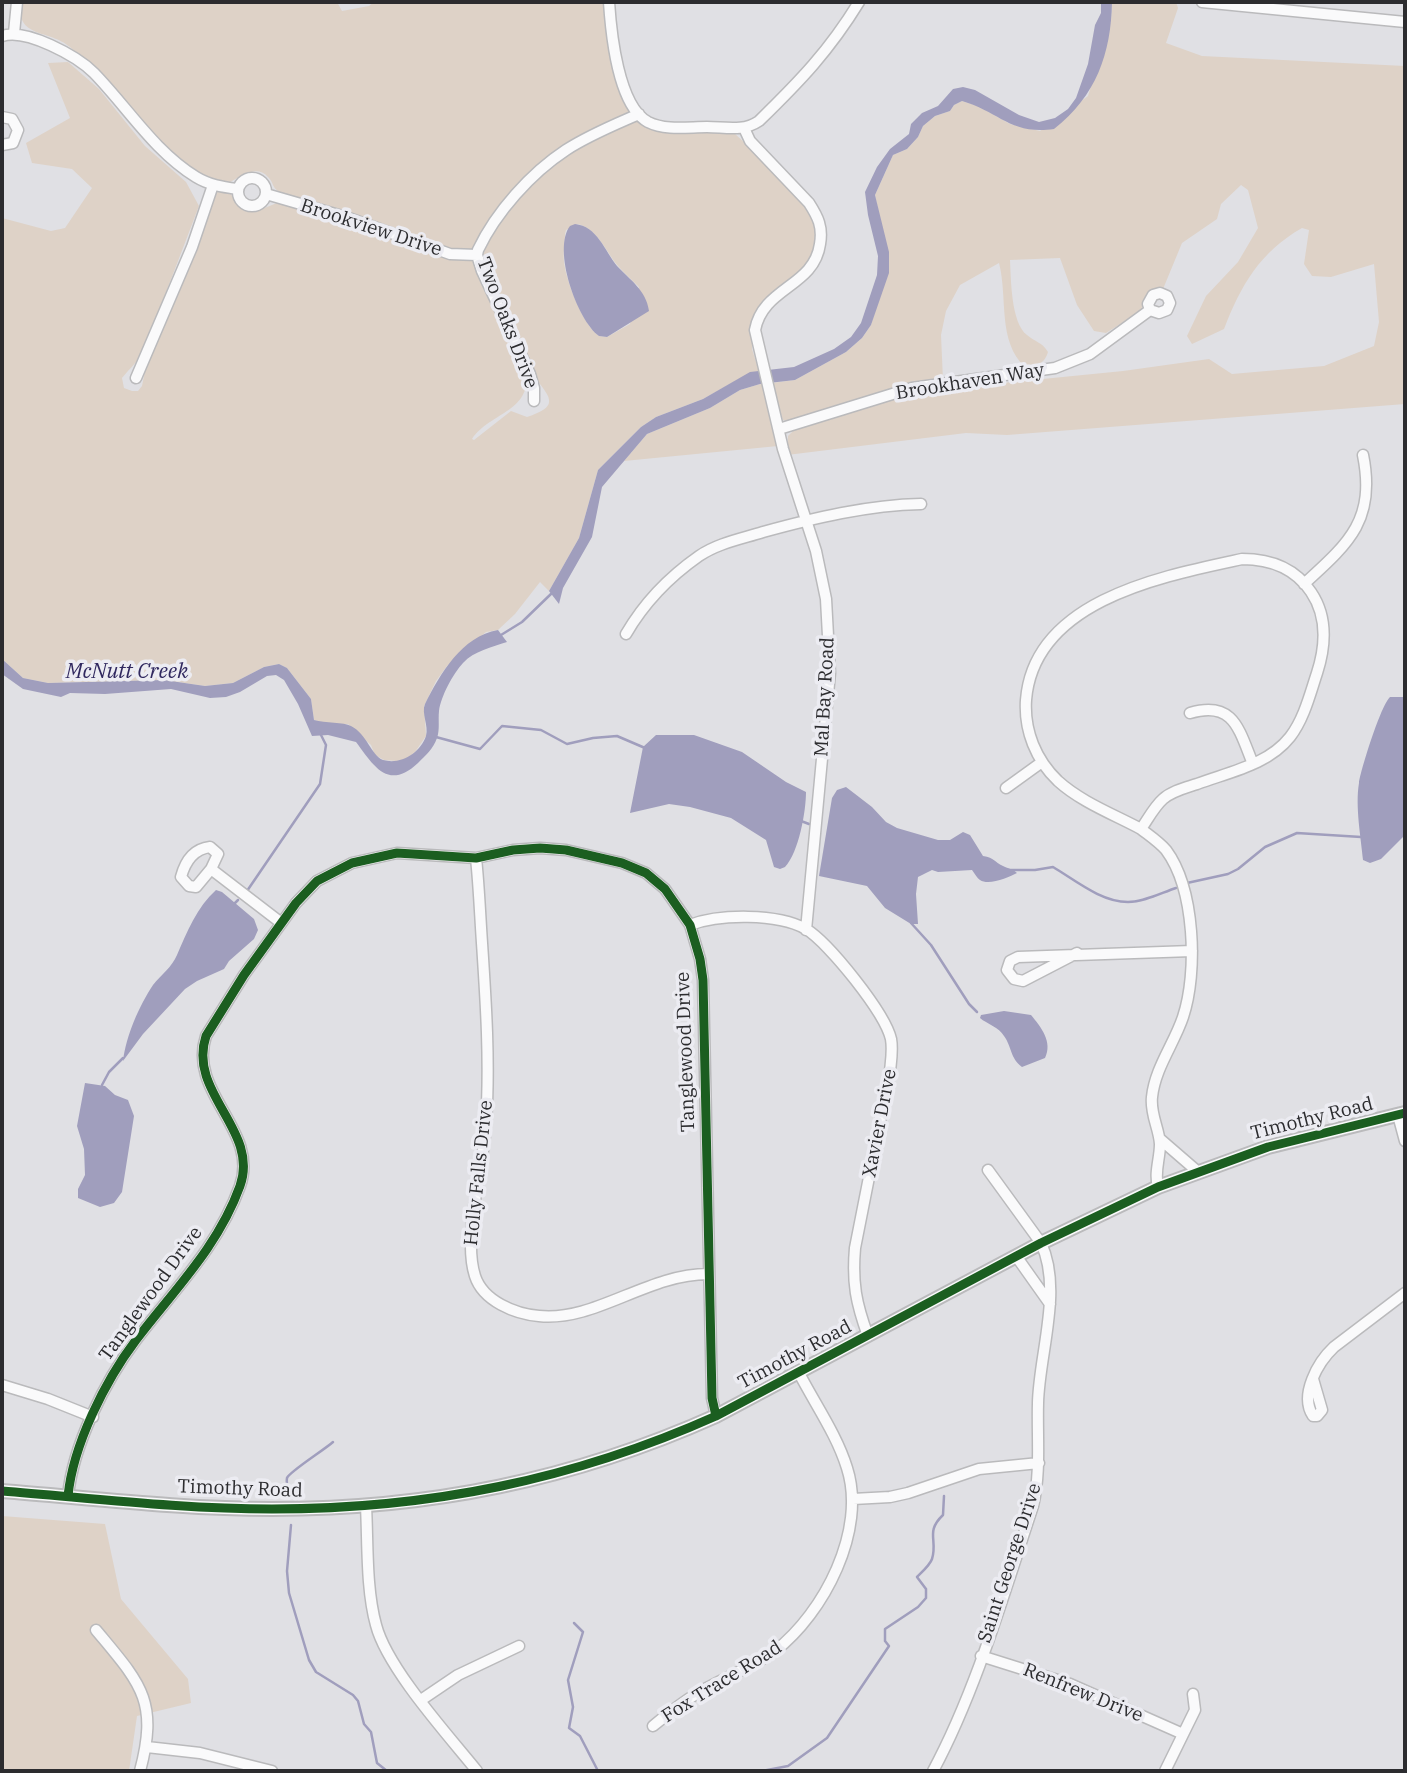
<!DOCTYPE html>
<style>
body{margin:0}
#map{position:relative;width:1407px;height:1773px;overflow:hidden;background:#e0e0e4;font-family:"IBM Plex Serif",serif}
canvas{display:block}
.frame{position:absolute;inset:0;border:4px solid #2c2c2f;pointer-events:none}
</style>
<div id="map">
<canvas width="1407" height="1773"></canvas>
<div class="frame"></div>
</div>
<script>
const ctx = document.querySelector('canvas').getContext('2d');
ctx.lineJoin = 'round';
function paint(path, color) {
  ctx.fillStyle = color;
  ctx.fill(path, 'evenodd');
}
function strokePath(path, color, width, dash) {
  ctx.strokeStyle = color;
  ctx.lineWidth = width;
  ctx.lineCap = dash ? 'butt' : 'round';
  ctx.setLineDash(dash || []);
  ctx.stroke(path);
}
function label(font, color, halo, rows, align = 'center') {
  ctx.font = font + ' "IBM Plex Serif",serif';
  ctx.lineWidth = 7;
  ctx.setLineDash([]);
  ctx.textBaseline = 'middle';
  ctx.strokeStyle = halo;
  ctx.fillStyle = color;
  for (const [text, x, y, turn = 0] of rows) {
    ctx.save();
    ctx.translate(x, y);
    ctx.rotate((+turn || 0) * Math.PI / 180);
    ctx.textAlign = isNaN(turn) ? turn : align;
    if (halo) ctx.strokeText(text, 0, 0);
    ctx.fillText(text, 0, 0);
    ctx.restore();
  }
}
paint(new Path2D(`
 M20 2H337L342 11 369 6 374 2H606L613 68 630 108 628 114 552 155 472 249 457 251 359 216 282 194C270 186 275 184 268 177 256 163 238 178 227 184 156 164 122 93 70 47 49 29 16 39 20 2Z
 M1112 2H1176L1178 8 1166 43 1202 56 1405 66V404L1007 435 966 433 787 455 788 436 796 428 912 392 1123 371 1209 359 1232 374 1324 366 1374 346 1379 322 1374 264 1331 277 1312 276 1304 264 1309 230 1302 228C1260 252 1241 285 1224 329L1192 344 1187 336 1206 296 1238 262 1258 228 1248 190 1241 185 1221 204 1217 219 1182 243 1163 289C1149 291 1144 298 1141 311L1106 333 1094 331 1077 305 1060 258 1010 260C1011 279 1011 323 1027 335 1035 342 1042 342 1048 352 1045 363 1037 367 1025 367 997 341 1008 297 999 263L960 285 946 311 941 335 943 380 792 422 783 420 771 383 795 380 846 352 862 338 871 325 877 304 880 219 875 195 893 155 907 149 918 137 923 126 935 116 950 111 954 105 962 101 978 106 1010 124 1040 131 1088 96 1111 20Z
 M68 62 99 89 145 146 186 182 199 206 144 350C138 362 130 368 122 378L124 388 132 391H138L142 386 146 366 215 192 230 193C247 216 253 213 277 203L343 219 455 260 472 259 476 261 485 289 525 369C535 411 490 412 472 439L474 440 511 411 527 417C557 407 553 400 536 379L481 256 482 246 514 205 542 174 563 157 589 141 637 121 728 130 734 133 781 176 814 216 819 243 807 267 773 293 758 309 752 327V349L759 372 750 373 703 399 656 417 641 427 598 470 579 538 549 591 540 582 515 614 498 630 486 632 447 666 436 681 424 706 426 736 415 752 405 760 397 761 384 760 375 755 371 745 348 724H328L314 720 311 699 287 668 279 664 264 667 233 683 205 686 164 680 48 683 23 678 2 659V218L51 231 65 228 92 188 72 169 32 163 26 143 70 118 48 63ZM578 224C598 229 606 252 618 266 625 274 632 280 639 287L630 324 607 337 599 336C583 325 566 281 564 262 563 253 565 243 565 234L566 230Z
 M760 384H764L778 446 624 461 647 434 710 408 740 390Z
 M2 1516 105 1524 121 1599 188 1679 191 1703 137 1716 129 1771H2Z`), '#ded2c7');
paint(new Path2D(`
 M1101 2H1112C1111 54 1096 96 1054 129 1010 135 1000 112 962 101L954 105 950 111 935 116 923 126 918 137 907 149 893 155 875 195 889 252V273L871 325 862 338 846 352 795 380 760 384 740 390 710 408 647 434 602 487 592 537 563 588 559 604 549 591 579 538 598 470 641 427 656 417 703 399 750 372 794 367 834 349 851 337 861 323 877 275 878 256 868 215 865 192 877 167 890 149 909 134 911 124 922 113 938 106 953 89 963 87 975 90 1019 115 1039 122 1055 118 1068 109 1076 98 1088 64 1095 25 1101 13Z
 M575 224C597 226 605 251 617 266 630 280 646 290 649 311L607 337 599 336C577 320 552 249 570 226Z
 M498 630 507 642C492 647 474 651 463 663 453 674 441 696 439 711 438 720 440 729 437 738 433 749 426 755 418 763 388 791 374 766 356 742L328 735 312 736 298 704 284 680 276 675 267 676 240 692 226 697 210 698 171 689 105 694 70 693 61 697 23 689 2 674V659L23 678 48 683 164 680 205 686 233 683 264 667 279 664 287 668 311 699 314 720C325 723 344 722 351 726 367 734 371 755 383 760 401 765 420 753 426 736 429 726 421 713 425 704 440 674 462 636 498 630Z
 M1390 697H1405V835L1381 859 1370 863 1363 860C1361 838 1355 806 1359 783 1361 769 1381 705 1390 697Z
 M656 735H694L742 752 786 782 806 792C806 811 799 852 785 867L780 869 774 867 766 840 731 818 690 807 669 804 630 813 643 747Z
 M846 787 872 807 886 822 897 828 938 840H950L963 832 970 835 983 856C995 858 994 862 1003 866 1009 869 1012 868 1017 873 1009 877 989 886 980 880 977 878 975 874 972 870L938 872 932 870 918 877 916 894 918 924H911L885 908 867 886 819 876 832 798 837 790Z
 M216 890 222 892 254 919 258 930 254 939 229 961 224 969 197 981 185 989 143 1034 123 1061C126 1036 139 1006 153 985 161 975 172 967 177 955 187 932 197 907 216 890Z
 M1004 1011 1031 1015C1041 1027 1053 1042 1045 1058L1022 1067C1010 1058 1012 1047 1004 1036 999 1027 987 1024 980 1018L981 1015Z
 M85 1083 105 1086 115 1095 128 1100 134 1116 122 1192 114 1203 100 1207 78 1198V1189L85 1175 84 1149 77 1126Z`), '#a09ebd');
strokePath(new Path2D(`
 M501 635 522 622 552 593
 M436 737 480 749 502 726 541 730 567 744 593 738 617 736 645 748
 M801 821 809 824
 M1011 870H1035L1053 867C1075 880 1101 902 1128 902 1144 902 1161 893 1176 888
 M1187 883 1228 874 1238 869 1265 847 1297 833 1361 837
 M247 891 320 784 326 745 320 733
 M235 903 238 900
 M911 923 931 945 969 1004 977 1012
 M102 1085 109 1072 123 1058
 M288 1496C288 1491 286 1483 287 1478 289 1472 324 1450 333 1442
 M291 1525 287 1571 289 1593 309 1660 316 1672 353 1695 358 1701 364 1724 371 1732 377 1763 387 1771
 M574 1623 583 1632 568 1680 573 1707 569 1728 580 1736 598 1771
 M762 1771 788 1766 827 1738 889 1646 885 1641V1629L918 1607 926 1598V1589L917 1577C922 1572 930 1565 932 1559 938 1540 925 1532 943 1515L944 1496`), '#a09ebd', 2.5);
const minor = new Path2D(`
 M609 2C611 32 618 106 648 122 666 131 688 127 707 127 725 127 743 132 759 121 800 81 829 51 859 2
 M1202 2 1405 22
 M14 33 17 2
 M2 36C26 28 77 56 94 73 128 108 154 151 196 177 209 185 223 187 237 189
 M2 117 12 119 18 130 13 143 2 145
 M744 128 750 141 809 203C818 217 823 227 820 244 814 287 763 287 755 330L783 449 816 551 826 599 830 673 806 930
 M238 192a14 14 0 1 1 28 0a14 14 0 1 1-28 0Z
 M266 194 349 218 450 254 477 255
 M136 378 192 247 213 185
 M534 401V388L530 374 482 271 477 255 478 250C496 212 531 173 566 150 589 135 614 125 639 114
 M779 429 912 388 1055 368 1090 354 1150 310 1159 313 1167 310 1170 303 1167 296 1160 293 1153 295 1148 304 1150 310
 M1242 559C1270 559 1295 568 1311 592 1328 617 1326 645 1317 673 1310 694 1304 719 1290 737 1268 765 1229 772 1197 784 1185 788 1172 791 1163 799 1154 807 1148 819 1141 829 1115 815 1081 802 1058 781 1036 760 1024 731 1026 700 1034 600 1163 576 1242 559Z
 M1304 584C1349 543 1376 520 1363 455
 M626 634C644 603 669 577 699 556 718 543 741 539 763 532 814 518 868 505 921 504
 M1190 713C1234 700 1239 730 1253 764
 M1006 788 1042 762
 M1141 829C1150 836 1159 842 1166 850 1195 889 1198 972 1183 1017 1174 1044 1155 1068 1152 1097 1150 1114 1159 1128 1160 1144 1160 1159 1154 1172 1158 1187
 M476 858C479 886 480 914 482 943 486 1003 490 1063 486 1123 484 1167 462 1236 475 1276 483 1301 515 1314 539 1316 595 1322 647 1274 708 1274
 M211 869 196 887 189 886 181 877C185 862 193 849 210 847L218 854 211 869 280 922
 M690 925C719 914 777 913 806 929 829 943 885 1013 891 1039 893 1050 891 1061 890 1071L855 1248C852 1283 856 1303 868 1336
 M1077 953 1023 981 1014 979 1007 970 1010 961 1018 957 1192 951
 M1398 1115 1405 1141
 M1160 1139 1197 1171
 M1016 1256 1050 1304
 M1313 1379 1322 1410 1317 1416H1313C1299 1395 1318 1362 1334 1347L1405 1293
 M2 1385 48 1399 93 1417
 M68 1496C73 1445 105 1381 136 1340 174 1290 218 1247 240 1186 260 1130 187 1093 206 1036L244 975 296 903 317 881 352 863 397 853 476 858 513 850 540 848 566 850 622 863 646 873 665 889 690 925 700 959 703 980 712 1398 716 1416
 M853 1499 890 1497 908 1493 979 1469 1039 1463
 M366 1506C368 1544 366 1589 376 1625 387 1668 448 1735 477 1771
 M96 1630C140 1683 159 1700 140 1771
 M981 1656 1070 1684 1183 1734
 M421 1700 458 1675 519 1646
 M653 1726C670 1712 686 1699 705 1689 728 1676 754 1666 775 1651 824 1613 867 1530 847 1468 837 1435 815 1404 799 1373
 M147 1747 200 1753 272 1771
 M933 1771C976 1691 1004 1593 1033 1506 1041 1472 1037 1438 1038 1403 1039 1354 1063 1290 1041 1243L988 1170
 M1165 1771 1195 1710 1193 1694`);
const major = new Path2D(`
 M2 1491C91 1498 182 1509 272 1509 429 1509 573 1480 716 1416L1041 1243 1158 1187 1268 1147 1405 1113`);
strokePath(minor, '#bababc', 13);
strokePath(major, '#bababc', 16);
strokePath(minor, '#fafafb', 10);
strokePath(major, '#fafafb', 12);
strokePath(new Path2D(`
 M2 1491C91 1498 182 1509 272 1509 429 1509 573 1480 716 1416L1041 1243 1158 1187 1268 1147 1405 1113
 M68 1496C73 1445 105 1381 136 1340 174 1290 218 1247 240 1186 260 1130 187 1093 206 1036L244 975 296 903 317 881 352 863 397 853 476 858 513 850 540 848 566 850 622 863 646 873 665 889 690 925 700 959 703 980 712 1398 716 1416`), '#1b5e20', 9);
label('19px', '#2c2c2f', '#ececf2', [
 ["Brookview Drive",371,228,18],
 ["Two Oaks Drive",507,323,69],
 ["Brookhaven Way",970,382,-9],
 ["Mal Bay Road",825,697,-87],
 ["Tanglewood Drive",686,1052,-92],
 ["Timothy Road",1312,1119,-14],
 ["Xavier Drive",880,1123,-79],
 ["Holly Falls Drive",479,1173,-84],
 ["Tanglewood Drive",151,1294,-54],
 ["Timothy Road",795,1355,-28],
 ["Timothy Road",240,1489,2],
 ["Saint George Drive",1010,1563,-72],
 ["Fox Trace Road",722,1682,-32],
 ["Renfrew Drive",1083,1693,22]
]);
label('italic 21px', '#30285f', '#ececf2', [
 ["McNutt Creek",127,672]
]);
</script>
